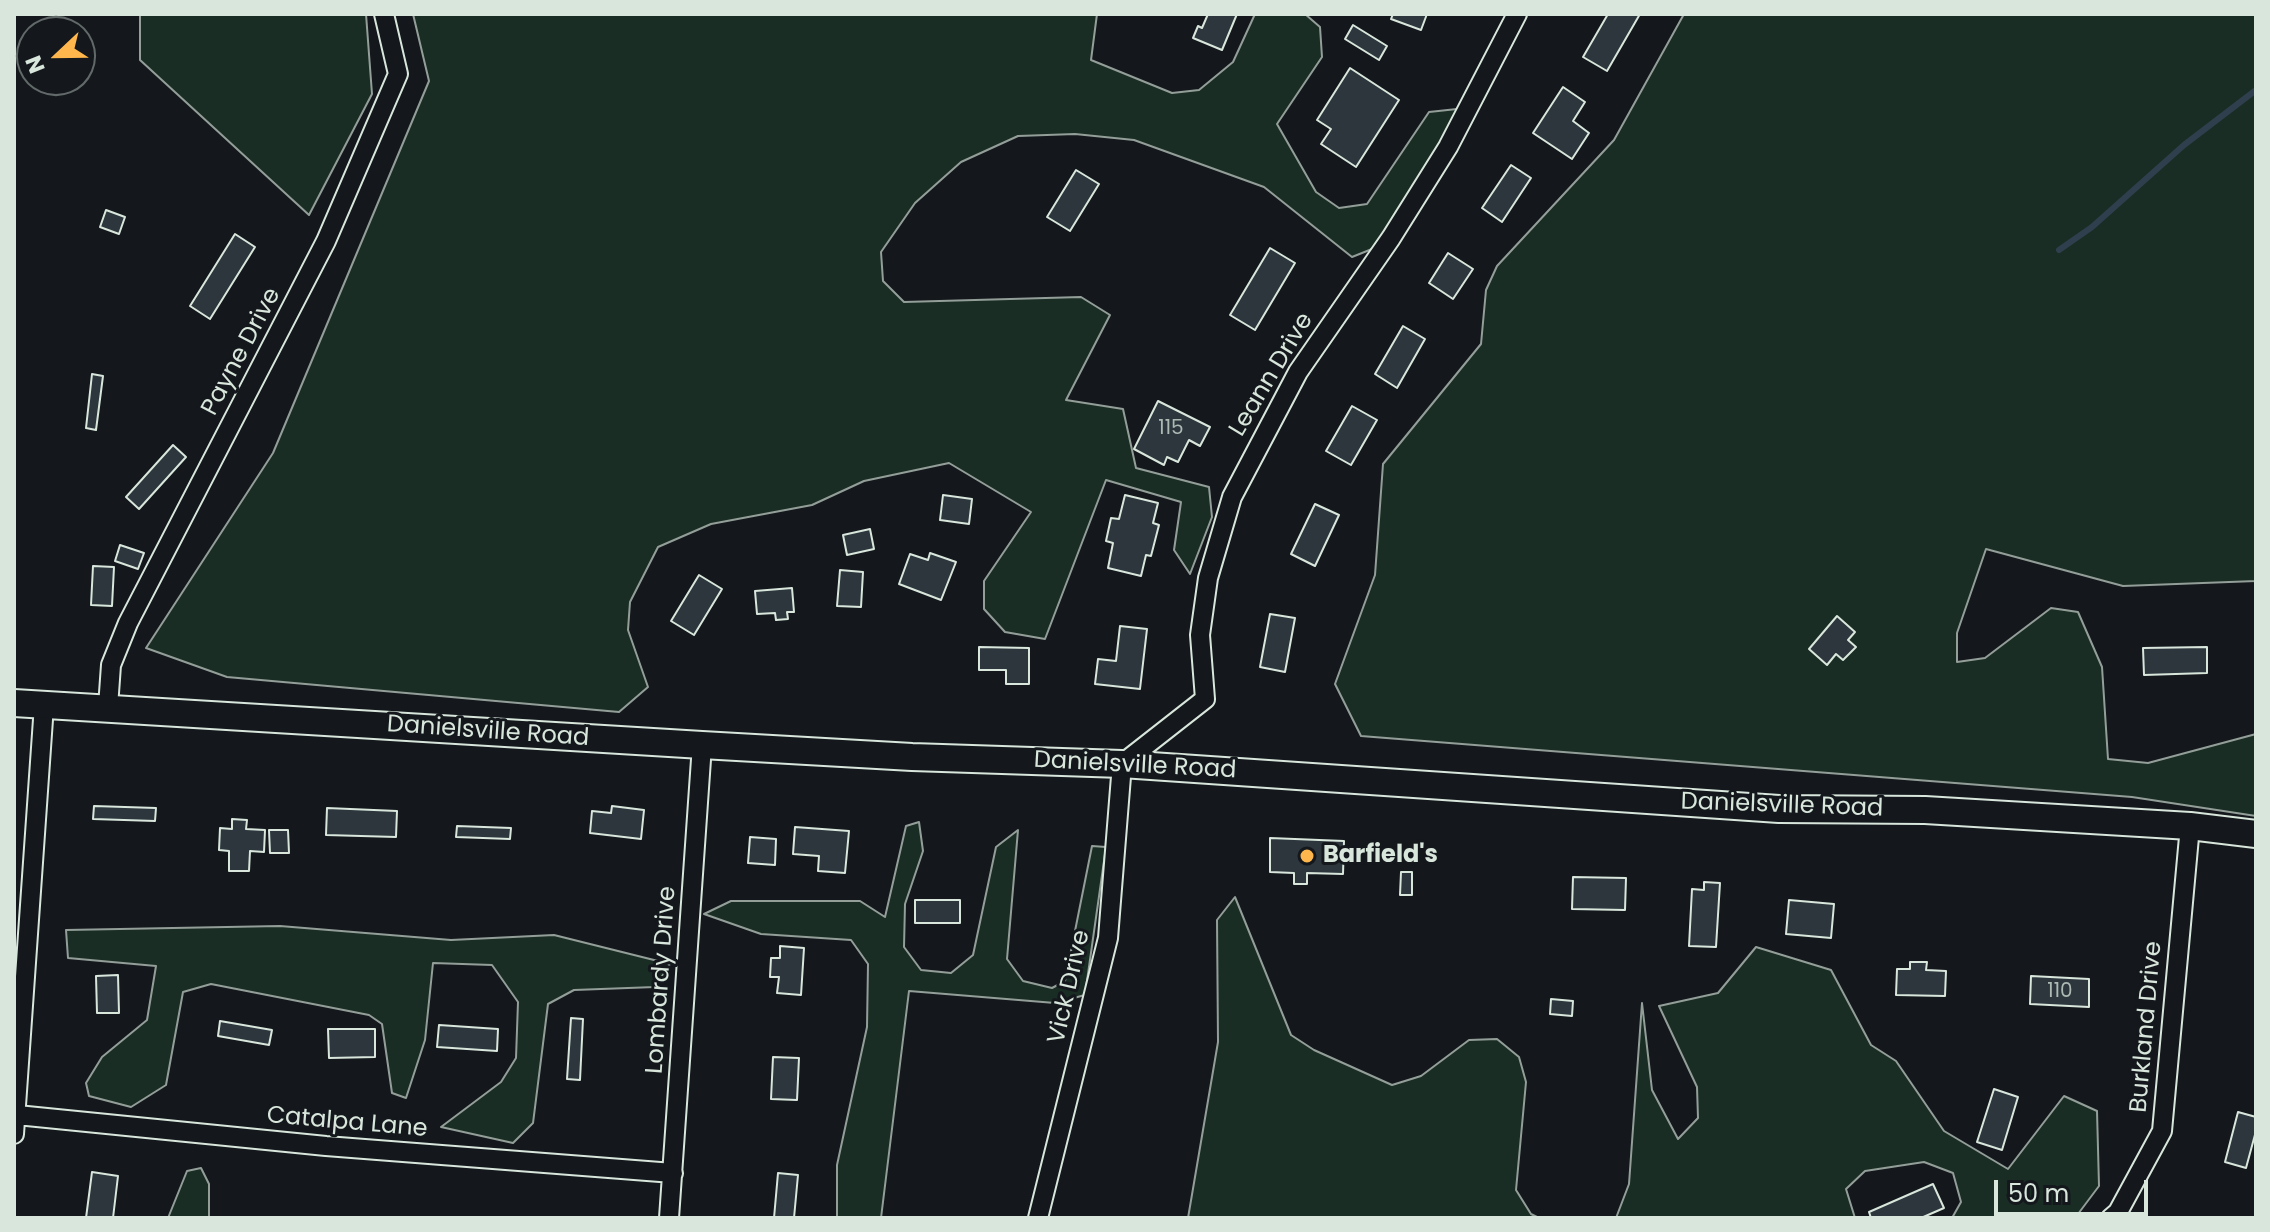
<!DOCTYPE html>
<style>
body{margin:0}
#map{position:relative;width:2270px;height:1232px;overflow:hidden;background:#14181c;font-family:Poppins,sans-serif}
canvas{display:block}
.frame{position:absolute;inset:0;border:16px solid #d8e6dc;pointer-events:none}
.north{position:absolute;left:16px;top:16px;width:80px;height:80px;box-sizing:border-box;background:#14181c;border:2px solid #626a69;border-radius:50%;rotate:248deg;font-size:22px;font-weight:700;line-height:32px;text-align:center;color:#d8e6dc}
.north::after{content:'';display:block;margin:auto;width:28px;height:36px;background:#ffb74d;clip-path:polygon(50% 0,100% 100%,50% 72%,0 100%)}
.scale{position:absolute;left:1994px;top:1180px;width:154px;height:36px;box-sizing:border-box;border:4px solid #d8e6dc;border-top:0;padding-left:10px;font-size:24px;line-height:28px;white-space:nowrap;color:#d8e6dc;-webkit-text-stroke:6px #14181c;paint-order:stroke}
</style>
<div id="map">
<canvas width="2270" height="1232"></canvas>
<div class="frame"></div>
<div class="north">N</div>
<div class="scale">50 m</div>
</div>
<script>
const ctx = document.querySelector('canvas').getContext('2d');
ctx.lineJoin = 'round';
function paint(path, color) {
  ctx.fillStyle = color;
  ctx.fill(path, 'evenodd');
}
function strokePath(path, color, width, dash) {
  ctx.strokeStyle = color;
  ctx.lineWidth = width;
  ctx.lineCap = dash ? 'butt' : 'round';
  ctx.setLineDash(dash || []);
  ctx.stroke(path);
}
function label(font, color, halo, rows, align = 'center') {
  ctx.font = font + ' Poppins,sans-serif';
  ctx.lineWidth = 6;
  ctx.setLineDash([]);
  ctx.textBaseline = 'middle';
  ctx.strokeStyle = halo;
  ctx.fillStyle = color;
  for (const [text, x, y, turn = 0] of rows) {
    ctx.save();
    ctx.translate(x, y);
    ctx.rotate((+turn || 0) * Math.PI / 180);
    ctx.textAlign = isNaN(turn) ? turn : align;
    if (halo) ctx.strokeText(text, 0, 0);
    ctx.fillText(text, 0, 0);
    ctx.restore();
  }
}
const green = new Path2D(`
 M140 14H366L372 94 309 215 140 60Z
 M413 14H1097L1091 60 1172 93 1199 90 1233 62 1255 14H1305L1320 27 1322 57 1277 124 1316 192 1339 208 1367 204 1429 112 1457 109 1460 126 1372 249 1352 257 1264 187 1134 140 1075 134 1018 136 961 162 915 203 881 252 883 281 904 302 1081 297 1110 315 1066 400 1123 409 1136 468 1209 487 1212 517 1190 574 1174 550 1181 502 1106 480 1045 639 1005 632 984 609V581L1031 512 949 463 864 481 812 505 711 524 658 547 630 602 628 630 648 687 619 712 227 677 146 648 273 453 429 81Z
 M1684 14H2256V581L2123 586 1986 549 1957 633V662L1985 658 2051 608 2078 612 2102 667 2108 759 2148 763 2256 734V816L2132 797 1361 736 1335 684 1375 575 1383 464 1481 344 1486 290 1497 266 1614 140Z
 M919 822 923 851 905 904 904 947 921 970 951 973 973 955 996 847 1018 830 1007 959 1023 981 1052 988 1065 981 1092 846 1106 847 1085 995 1055 1003 909 991 881 1218H837V1165L867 1027 868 964 851 940 761 934 704 914 731 901H860L885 917 906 826Z
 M1235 897 1291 1035 1314 1050 1392 1085 1421 1076 1469 1040 1497 1039 1519 1057 1526 1082 1516 1190 1531 1214 1539 1218H1188L1218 1042 1217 920Z
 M280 926 451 940 554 935 670 964 655 987 574 990 548 1004 533 1123 513 1143 441 1127 501 1082 516 1058 518 1002 492 965 433 963 425 1040 406 1098 392 1093 382 1024 369 1015 211 984 183 992 166 1085 131 1107 89 1096 86 1083 102 1057 147 1020 156 966 68 958 66 930Z
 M1756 947 1831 970 1871 1045 1896 1061 1944 1131 2008 1169 2064 1096 2097 1111 2099 1186 2075 1218H1952L1961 1202 1953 1173 1924 1162 1865 1171 1846 1189 1855 1218H1616L1629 1184 1642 1003 1652 1090 1678 1139 1698 1118 1697 1087 1659 1006 1718 993Z
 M201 1168 209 1184V1218H168L187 1171Z`);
paint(green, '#1a2d24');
strokePath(green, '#939e99', 2);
strokePath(new Path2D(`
 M2059 250 2092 227 2184 145 2256 90`), '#2f3f4d', 6);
const building = new Path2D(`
 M1208 14H1237L1222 50 1193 38 1198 26 1202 28Z
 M1393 14H1427L1421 30 1391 19Z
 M1608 14H1640L1607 71 1583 57Z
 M1353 25 1387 46 1379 60 1345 39Z
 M1350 68 1399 100 1356 167 1321 144 1331 129 1317 120Z
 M1563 87 1585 102 1573 121 1589 133 1572 159 1533 133Z
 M1511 165 1531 178 1502 222 1482 208Z
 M1076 170 1099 184 1070 231 1047 217Z
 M106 210 125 217 119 234 100 227Z
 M235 234 255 247 210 319 190 306Z
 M1270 248 1295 263 1255 330 1230 315Z
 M1448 253 1473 269 1453 299 1429 283Z
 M1403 326 1425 339 1397 388 1375 374Z
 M92 374 103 376 96 430 86 428Z
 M1158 401 1210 427 1200 446 1189 440 1178 462 1167 457 1164 465 1134 449Z
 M1352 406 1377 420 1351 465 1326 451Z
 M173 445 186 457 139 509 126 497Z
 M943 495 972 499 969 524 940 520Z
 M1125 495 1158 503 1153 523 1159 525 1151 556 1146 555 1141 576 1108 568 1113 543 1106 541 1111 518 1119 519Z
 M1315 504 1339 515 1315 566 1291 554Z
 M870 529 874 549 847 555 843 535Z
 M120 545 144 553 138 569 115 561Z
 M930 553 956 562 941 600 899 584 910 554 928 560Z
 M93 566 114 567 112 606 91 605Z
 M840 570 863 572 861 607 837 606Z
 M699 575 722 589 694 635 671 621Z
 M792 588 794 612H787L788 619 776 620 775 613 757 614 755 591Z
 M1270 614 1295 618 1285 672 1260 667Z
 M1837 616 1855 632 1848 640 1856 647 1843 660 1836 654 1827 665 1809 649Z
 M1120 626 1147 629 1140 689 1095 684 1098 659 1116 661Z
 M979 647 1029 648V684H1006V670H979Z
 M2207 647V673L2144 675 2143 648Z
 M94 806 156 808 155 821 93 819Z
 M612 806 644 810 641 839 590 833 592 811 611 813Z
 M327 808 397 811 396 837 326 835Z
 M232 819 247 820 246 829 265 830 264 852 250 851 249 871H229V851L219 850 220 828 232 829Z
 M457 826 511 828 510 839 456 837Z
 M795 827 849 831 845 873 818 871 819 856 793 854Z
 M269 830H288L289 853H270Z
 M750 837 776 839 775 865 748 863Z
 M1270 838 1344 841 1343 874 1307 873V884H1294V873L1270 872Z
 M1401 872H1412V895H1400Z
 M1573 877 1626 878 1625 910 1572 909Z
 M1704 882 1720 883 1716 947 1689 946 1692 889 1704 890Z
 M915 900H960V923H915Z
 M1789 900 1834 904 1831 938 1786 934Z
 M780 946 804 948 801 995 777 993 779 977H770L771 958H780Z
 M1910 962H1927L1926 970 1946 971 1945 996 1896 995 1897 969H1910Z
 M118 975 119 1013H97L96 976Z
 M2031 976 2089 979V1007L2030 1004Z
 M1551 999 1573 1001 1572 1016 1550 1014Z
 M571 1018 583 1019 580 1080 567 1079Z
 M220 1021 272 1030 269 1045 218 1036Z
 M439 1025 498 1029 497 1051 437 1047Z
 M328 1029H375V1057L329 1058Z
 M773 1057 799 1058 797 1100 771 1099Z
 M1994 1089 2018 1097 2002 1150 1977 1142Z
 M2238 1112 2256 1117V1131L2246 1168 2225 1162Z
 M92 1172 118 1176 113 1218H86Z
 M778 1173 798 1175 794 1218H774Z
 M1933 1184 1944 1208 1921 1218H1871L1869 1212Z`);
paint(building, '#2c363c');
strokePath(building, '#d8e6dc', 2);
const street = new Path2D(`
 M108 707 111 665 128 623 326 241 398 74 384 14
 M17 1115 326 1146 673 1173
 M14 1134 44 705
 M669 1218 702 745
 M1038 1218 1108 938 1122 764 1205 699 1200 635 1208 578 1232 497 1298 372 1391 238 1448 147 1517 14
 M2111 1218 2118 1212 2162 1131 2190 826`);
const secondary = new Path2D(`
 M14 703 702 745 912 757 1122 764 1779 809 1925 810 2190 826 2256 834`);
strokePath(street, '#d8e6dc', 22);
strokePath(secondary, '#d8e6dc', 30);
strokePath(street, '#14181c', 18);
strokePath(secondary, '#14181c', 26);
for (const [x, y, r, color] of [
 [1307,856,8,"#ffb74d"]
]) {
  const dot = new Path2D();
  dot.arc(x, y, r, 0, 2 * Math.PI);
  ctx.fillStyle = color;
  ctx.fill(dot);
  strokePath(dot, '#14181c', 3);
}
label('20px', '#adbab4', null, [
 ["115",1171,429],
 ["110",2060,992]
]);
label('24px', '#d8e6dc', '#14181c', [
 ["Payne Drive",242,352,-62],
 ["Leann Drive",1272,375,-59],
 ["Danielsville Road",488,732,4],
 ["Danielsville Road",1135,766,3],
 ["Danielsville Road",1782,806,2],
 ["Lombardy Drive",662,980,-86],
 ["Vick Drive",1070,987,-77],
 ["Burkland Drive",2147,1027,-85],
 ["Catalpa Lane",347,1123,5]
]);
label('bold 24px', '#d8e6dc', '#14181c', [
 ["Barfield's",1323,856]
], 'left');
</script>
